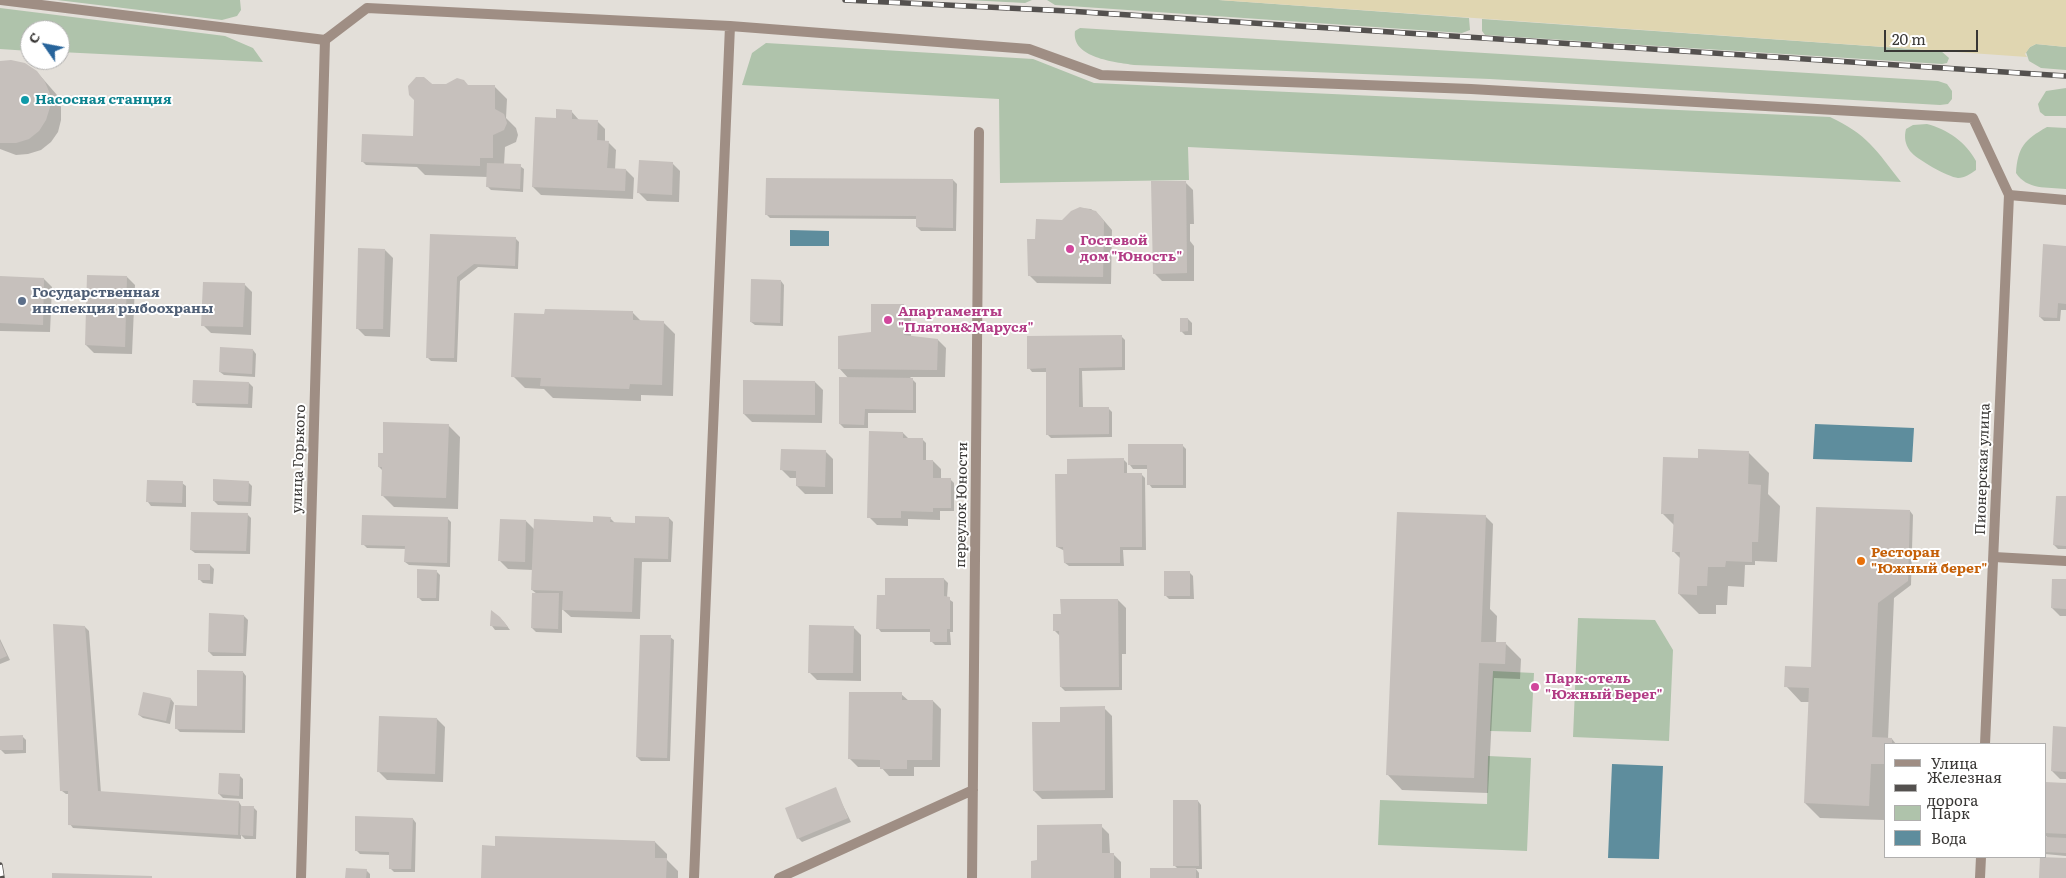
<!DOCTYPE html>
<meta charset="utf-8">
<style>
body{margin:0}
#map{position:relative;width:2066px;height:878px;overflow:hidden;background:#e3dfd9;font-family:Literata,serif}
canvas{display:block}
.legend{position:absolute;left:1884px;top:743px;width:162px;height:115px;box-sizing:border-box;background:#fff;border:1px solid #b0afae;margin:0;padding:6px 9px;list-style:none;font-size:15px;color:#393735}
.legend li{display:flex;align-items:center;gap:10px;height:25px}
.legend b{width:25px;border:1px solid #b0afae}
.north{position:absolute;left:20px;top:20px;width:50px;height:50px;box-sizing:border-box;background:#fff;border:1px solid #b0afae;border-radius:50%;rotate:303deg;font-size:14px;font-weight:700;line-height:20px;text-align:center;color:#393735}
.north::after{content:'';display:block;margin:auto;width:18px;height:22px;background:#27649b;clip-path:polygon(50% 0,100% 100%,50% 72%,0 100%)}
.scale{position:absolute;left:1884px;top:30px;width:94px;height:22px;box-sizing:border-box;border:2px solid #393735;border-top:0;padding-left:6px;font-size:15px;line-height:18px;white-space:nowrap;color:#393735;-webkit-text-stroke:4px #fff;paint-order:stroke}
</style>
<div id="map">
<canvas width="2066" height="878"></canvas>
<ul class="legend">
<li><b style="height:6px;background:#9f8e84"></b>Улица</li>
<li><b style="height:6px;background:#54514f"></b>Железная дорога</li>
<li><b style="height:14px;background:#afc3ab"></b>Парк</li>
<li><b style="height:14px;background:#5e8d9d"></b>Вода</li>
</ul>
<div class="north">С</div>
<div class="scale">20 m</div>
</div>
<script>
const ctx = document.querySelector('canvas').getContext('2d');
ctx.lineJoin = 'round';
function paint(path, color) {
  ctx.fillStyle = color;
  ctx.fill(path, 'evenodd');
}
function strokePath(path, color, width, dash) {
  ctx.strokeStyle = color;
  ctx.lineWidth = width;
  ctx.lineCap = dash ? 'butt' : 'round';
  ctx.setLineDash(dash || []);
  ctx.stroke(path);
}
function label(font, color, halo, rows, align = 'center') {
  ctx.font = font + ' Literata,serif';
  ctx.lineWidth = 4;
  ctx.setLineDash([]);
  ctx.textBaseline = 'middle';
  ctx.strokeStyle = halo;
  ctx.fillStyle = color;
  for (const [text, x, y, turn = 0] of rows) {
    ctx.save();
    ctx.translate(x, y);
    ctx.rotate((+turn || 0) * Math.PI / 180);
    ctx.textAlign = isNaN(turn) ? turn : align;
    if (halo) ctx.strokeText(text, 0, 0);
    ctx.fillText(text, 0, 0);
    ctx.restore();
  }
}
paint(new Path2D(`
 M57 0H240L241 10 237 16 222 20Z
 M967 0H1032L1025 3Z
 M1047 0H1219L1469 18 1470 30 1462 33 1055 5Z
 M0 8 225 36 253 48 263 62 60 52V30H30V51L0 49Z
 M1482 19 1941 51 1949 58 1947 63 1942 64 1485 35 1482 31Z
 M1080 28 1938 81 1947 84 1952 91V99L1948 104 1940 105 1490 79 1134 65C1115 62 1071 58 1075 31Z
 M766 43 1033 59 1094 83 1830 117C1867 134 1877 151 1901 182L1188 147 1189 180 1000 183 999 99 742 85 752 53Z
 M2036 44 2066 47V70L2041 68 2029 61 2026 52 2030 47Z
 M2066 88V116H2045L2040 112 2038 104 2046 91Z
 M1927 124C1947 129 1966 142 1976 161V170C1970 174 1965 178 1958 178 1948 177 1916 159 1910 151 1905 144 1904 137 1906 129L1913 125Z
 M2047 127 2066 128V189C2047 187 2027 190 2016 173 2018 147 2024 140 2047 127Z
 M1578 618 1655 620 1673 650 1669 741 1573 737Z
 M1493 671 1534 673 1531 732 1490 731Z
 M1488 756 1531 758 1527 851 1378 845 1380 800 1487 804Z`), '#afc3ab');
paint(new Path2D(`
 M1219 0H2066V47L2036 44 2030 47 2025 54 2027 57Z`), '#e0d6b1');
paint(new Path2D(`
 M790 230 829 231V246H790Z
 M1815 424 1914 428 1912 462 1813 459Z
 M1612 764 1663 766 1659 859 1608 858Z`), '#5e8d9d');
paint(new Path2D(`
 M0 62 37 72 57 95 61 107V120L58 132 51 142 41 150 28 154 16 155 0 149Z
 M420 78 427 80 433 85 495 87 507 99 506 118 516 128 518 135 516 142 505 147 504 165 520 166 524 169 523 192 491 190 488 187V177L425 175 417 167 366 165 362 161 414 137Z
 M571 111 579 120 597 121 605 129V142H608L616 150 615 170H626L634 178 633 199 541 195 533 187 557 119Z
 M672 163 680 171 679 202 647 201 639 193Z
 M953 180 957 184 956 231H921L917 227V219L770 218 766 214Z
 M1185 182 1193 190 1194 224H1190V241L1194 246V281H1162L1154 273Z
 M1080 208 1091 209 1100 216 1112 230 1111 284 1037 283 1029 275 1037 240Z
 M432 235 515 238 519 242 518 269 478 267 460 281 457 362 431 361 427 357Z
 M2066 247V310H2061L2060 321H2044L2040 317Z
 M385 250 393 258 390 337 365 336 357 328Z
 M127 277 135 285 132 354 94 353 86 345Z
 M0 278 44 279 52 287 50 332 0 331Z
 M781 281 784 285 783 326 755 325 751 322Z
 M244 284 252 292 251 335 211 333 203 325Z
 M903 305 911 313V337L938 340 946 348 945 377H910L916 383V413H868V428H844L840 424 849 379 839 368 872 333Z
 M633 313 642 322H663L675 334 673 396 641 395V401L553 398 544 389 525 388 513 376Z
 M1188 319 1192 323V335H1185L1181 331Z
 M1121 336 1125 340V370L1082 371 1083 408H1108L1112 412V437L1051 438 1047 434V372H1032L1029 368Z
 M253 350 256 354 255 377 224 375 220 372Z
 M815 382 823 390 822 423 752 422 744 414Z
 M249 383 253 387 252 408 197 406 194 402Z
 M448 425 460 437 458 509 394 507 383 496V471L379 467 384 454Z
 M903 433 909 439H922L926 443V461H933L941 469V479H950L954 483V511H940V520L908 519V526L877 525 869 517Z
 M1182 445 1186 449V488H1152L1149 484 1148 469H1133L1130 465Z
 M825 451 833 459V494H805L797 486V478H790L782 470Z
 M1749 453 1769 473 1768 494 1780 506 1777 562 1755 561V565H1745L1744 587 1728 586 1727 605H1716V614H1699L1679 594 1681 559 1674 552 1675 526 1662 513 1699 460Z
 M1123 459 1127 463V474H1141L1145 478 1146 550H1123L1124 566H1069L1065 563V551L1057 547 1068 475Z
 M248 482 252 486 251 506 218 505 214 501Z
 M182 483 186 486V507L151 506 148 502Z
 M2066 497V549H2058L2054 545Z
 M1910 511 1913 515 1911 585 1894 598 1888 739H1892L1896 744H1885L1884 820 1820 818 1805 803 1809 702H1801L1786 686 1812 668Z
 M247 514 251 518 250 554 195 553 191 550Z
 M1485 516 1493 524 1490 609 1497 616 1496 643 1506 644 1521 659 1520 679 1494 678 1488 793 1402 790 1387 774Z
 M610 518 615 523 635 524 669 518 673 522 671 562H642L640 619 571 617 562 609V633L536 632 532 628 537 594 532 590 533 570 508 569 500 561 526 521 535 530 595 523Z
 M448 519 451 522 450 567 409 565 405 562 406 549 367 548 363 544Z
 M210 565 214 569 213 584 203 583 200 580Z
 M436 571 440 575 439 601H422L418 597Z
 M1189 572 1193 576 1194 599H1169L1165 595Z
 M944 579 948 583 947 598 953 602V632H950L951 645H935L931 641V632H881L878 628 887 597Z
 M2066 581V616H2060L2052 608Z
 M1118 600 1126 608V654H1122V690L1065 691 1061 687V637L1054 630Z
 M244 616 248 620 246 656H213L209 652Z
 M500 618 504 622 510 630H495L492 626Z
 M85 627 89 631 101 793 239 802 242 807 254 808 257 811 256 839H245L241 835V839L73 828 70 824 69 794H66L62 791Z
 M853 627 861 635V681L817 680 809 672Z
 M670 637 674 640 670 761H641L637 757Z
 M0 639 10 660 0 664Z
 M243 672 246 676 245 733 180 732 176 728 198 707Z
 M901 694 909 701H933L941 709 940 767H914V776H889L881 767H858L850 759Z
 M171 699 174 703 170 724 143 718 139 715Z
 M1104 708 1112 716 1113 798 1042 799 1034 791 1062 724Z
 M437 719 445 727 443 782 387 780 379 772Z
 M2066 728V779H2060L2052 771Z
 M22 736 26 740V753L5 754 1 750Z
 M239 775 243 779V799L223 798 219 794Z
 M2045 784 2066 785V856L2045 854V838H2048L2045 835Z
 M835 789 851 822 802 842 798 838Z
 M1198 801 1201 805 1202 869H1196L1199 873V878H1151L1178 869 1174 865Z
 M413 819 416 823 415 872H394L390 868V855L360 854 356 850Z
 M1101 826 1109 834 1110 854H1113L1121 862V878H1032L1038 862Z
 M655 842 667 854V860L678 871V878H482Z
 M366 870 370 874V878H346Z`), '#0003');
paint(new Path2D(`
 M11 60 25 63 37 71 45 82 50 94V107L46 120 39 131 29 139 16 143H0V61Z
 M416 77H424L432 84H446L457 78 464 80 468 85H495V109L504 114 507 123 504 130 493 135V158H480V166L361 162 362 134 413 136 414 100 409 95 408 86Z
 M556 109 572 110V119L598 120 597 140 609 141 607 168 626 169 625 191 532 187 535 117 556 118Z
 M639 160 673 162 672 195 637 193Z
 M487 163 521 164 520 189 486 187Z
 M766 178 953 179V228L916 227V216L765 215Z
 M1151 181H1186L1187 273 1153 274Z
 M1080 207 1096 211 1104 221 1103 277 1028 276 1027 239H1035L1036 219 1062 220 1071 211Z
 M430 234 516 237 515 266 474 264 457 277 454 358H426Z
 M2043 244 2066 246V304L2058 303 2057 318 2039 317Z
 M358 248 385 249 383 329H356Z
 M87 275 127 276 125 347 85 345Z
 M0 276 44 278 43 325 0 323Z
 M751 279 781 280 780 323 750 322Z
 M203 282 245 283 243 327 201 326Z
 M871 304H904V335L938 339 937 370 838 369V336L871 332Z
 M545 309 633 311V320L664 321 662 385 630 384 629 389 540 386 541 378 511 377 514 313 544 314Z
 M1180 318H1188V331L1180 332Z
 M1122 335V367L1079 368V407H1109V434L1046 435V368L1027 369V336Z
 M220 347 253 349 252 374 219 372Z
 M839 377 913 378V410L865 409 864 425 839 424Z
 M193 380 249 382 248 404 192 403Z
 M743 380 815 381V415L743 414Z
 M383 422 449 424 446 498 381 496 382 467H378V453H383Z
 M869 431 903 432V438H923V460H933V478H951V508H933V512L901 511V518H867Z
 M1128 444H1183V485H1147V465H1128Z
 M781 449 826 450 825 487 796 486V471L780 470Z
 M1698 449 1749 451 1748 484 1761 485 1758 542H1752V562L1726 561 1725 567H1708L1707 586H1697V595L1678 594 1680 552H1672L1674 514H1661L1663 457 1698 458Z
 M1124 458V473H1142V547H1120V563H1064L1063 547H1056L1055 474H1067V459Z
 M213 479 249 481 248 502 213 501Z
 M147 480 183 481 182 503 146 502Z
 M2056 496H2066V546L2053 545Z
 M1816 507 1910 510 1908 581 1878 603 1872 737 1892 738V744H1885V764H1871L1869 806 1804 803 1809 688 1784 687 1785 666 1811 667Z
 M191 512 248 513 246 551 190 550Z
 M1397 512 1486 515 1481 642H1506L1505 664 1479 663 1474 778 1386 775Z
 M362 515 448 517 447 563 404 562 405 546 361 545Z
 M593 516 611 517 610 522 635 523V516L669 517 668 559 634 558 632 612 562 610 563 591 531 590 534 519 593 522Z
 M500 519 526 520 525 562 498 561Z
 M198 564H210V580H198Z
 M417 569 437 570 436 598H417Z
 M1164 571H1190V596H1164Z
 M885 578H944V596L950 597V629H947V642H930V629H876L877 595H885Z
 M2052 579H2066V609L2051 608Z
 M532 593H559L558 629 531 628Z
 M1060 599H1118L1119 687H1060L1059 631H1053V614H1061Z
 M491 610 500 617 508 627 490 626Z
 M209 613 244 615 243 653 208 652Z
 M53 624 85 626 98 791 239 801 238 835 68 825V791H60Z
 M809 625 854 626 853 673H808Z
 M640 635H671L667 758 636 757Z
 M0 641 7 656 0 659Z
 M197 670 243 671 242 730 175 729V705L197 706Z
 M143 692 171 698 166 721 138 715Z
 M849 692H902V700H933L932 760H907V769H880V760L848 759Z
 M1105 706V790L1033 791 1032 722H1060V707Z
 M379 716 437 718 435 774 377 772Z
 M2053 726 2066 727V772L2051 771Z
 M23 735V750H0V736Z
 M219 773 240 774 239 796 218 794Z
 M2045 782 2066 783V834L2045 833Z
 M836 787 848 818 797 839 785 808Z
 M1173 800H1198L1199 866H1173Z
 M241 806H254L253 836 240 835Z
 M355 816 413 818 411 869H389V852L355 851Z
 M1102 824V853H1114V878H1031V861L1037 860V825Z
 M495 836 655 841V858H667L666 878H481L482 845 495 846Z
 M2045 837 2066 838V853L2045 852Z
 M2040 857 2066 858V878H2039Z
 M346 868 367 869 366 878H345Z
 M1150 868H1196V878H1150Z
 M52 873 152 876V878H52Z`), '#c6c0bc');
strokePath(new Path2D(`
 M1 0 325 40 367 8 730 26 1029 49 1101 75 1471 89 1973 118 2009 195
 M694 878 730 26`), '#9f8e84', 10);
strokePath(new Path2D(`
 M1994 557 2066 561
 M1985 744 2009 195 2066 200
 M301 878 325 40
 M779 878 973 790
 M972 878 979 132
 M1980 878 1981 857`), '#9f8e84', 10);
const rail = new Path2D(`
 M845 0 1068 11 2066 76
 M0 865 2 878`);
strokePath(rail, '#54514f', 5.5);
strokePath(rail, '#fff', 4, [11]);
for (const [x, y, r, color] of [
 [25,100,5,"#0f9aa8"],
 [1070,249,5,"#d1479c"],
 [22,301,5,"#5c6f8a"],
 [888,320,5,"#d1479c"],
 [1861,561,5,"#e8710a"],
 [1535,687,5,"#d1479c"]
]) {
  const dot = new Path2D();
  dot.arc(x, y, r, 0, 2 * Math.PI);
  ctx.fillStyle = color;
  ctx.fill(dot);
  strokePath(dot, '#fff', 2);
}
label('bold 14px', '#0d838f', '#fff', [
 ["Насосная станция",35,100]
], 'left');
label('bold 14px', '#b23c85', '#fff', [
 ["Гостевой",1080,241],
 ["дом \"Юность\"",1080,257],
 ["Апартаменты",898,312],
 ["\"Платон&Маруся\"",898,328],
 ["Парк-отель",1545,679],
 ["\"Южный Берег\"",1545,695]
], 'left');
label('bold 14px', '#4e5e75', '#fff', [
 ["Государственная",32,293],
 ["инспекция рыбоохраны",32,309]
], 'left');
label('14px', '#393735', '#fff', [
 ["улица Горького",299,459,-88],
 ["Пионерская улица",1983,469,-88],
 ["переулок Юности",962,505,-89]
]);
label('bold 14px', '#c56008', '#fff', [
 ["Ресторан",1871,553],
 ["\"Южный берег\"",1871,569]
], 'left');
</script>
